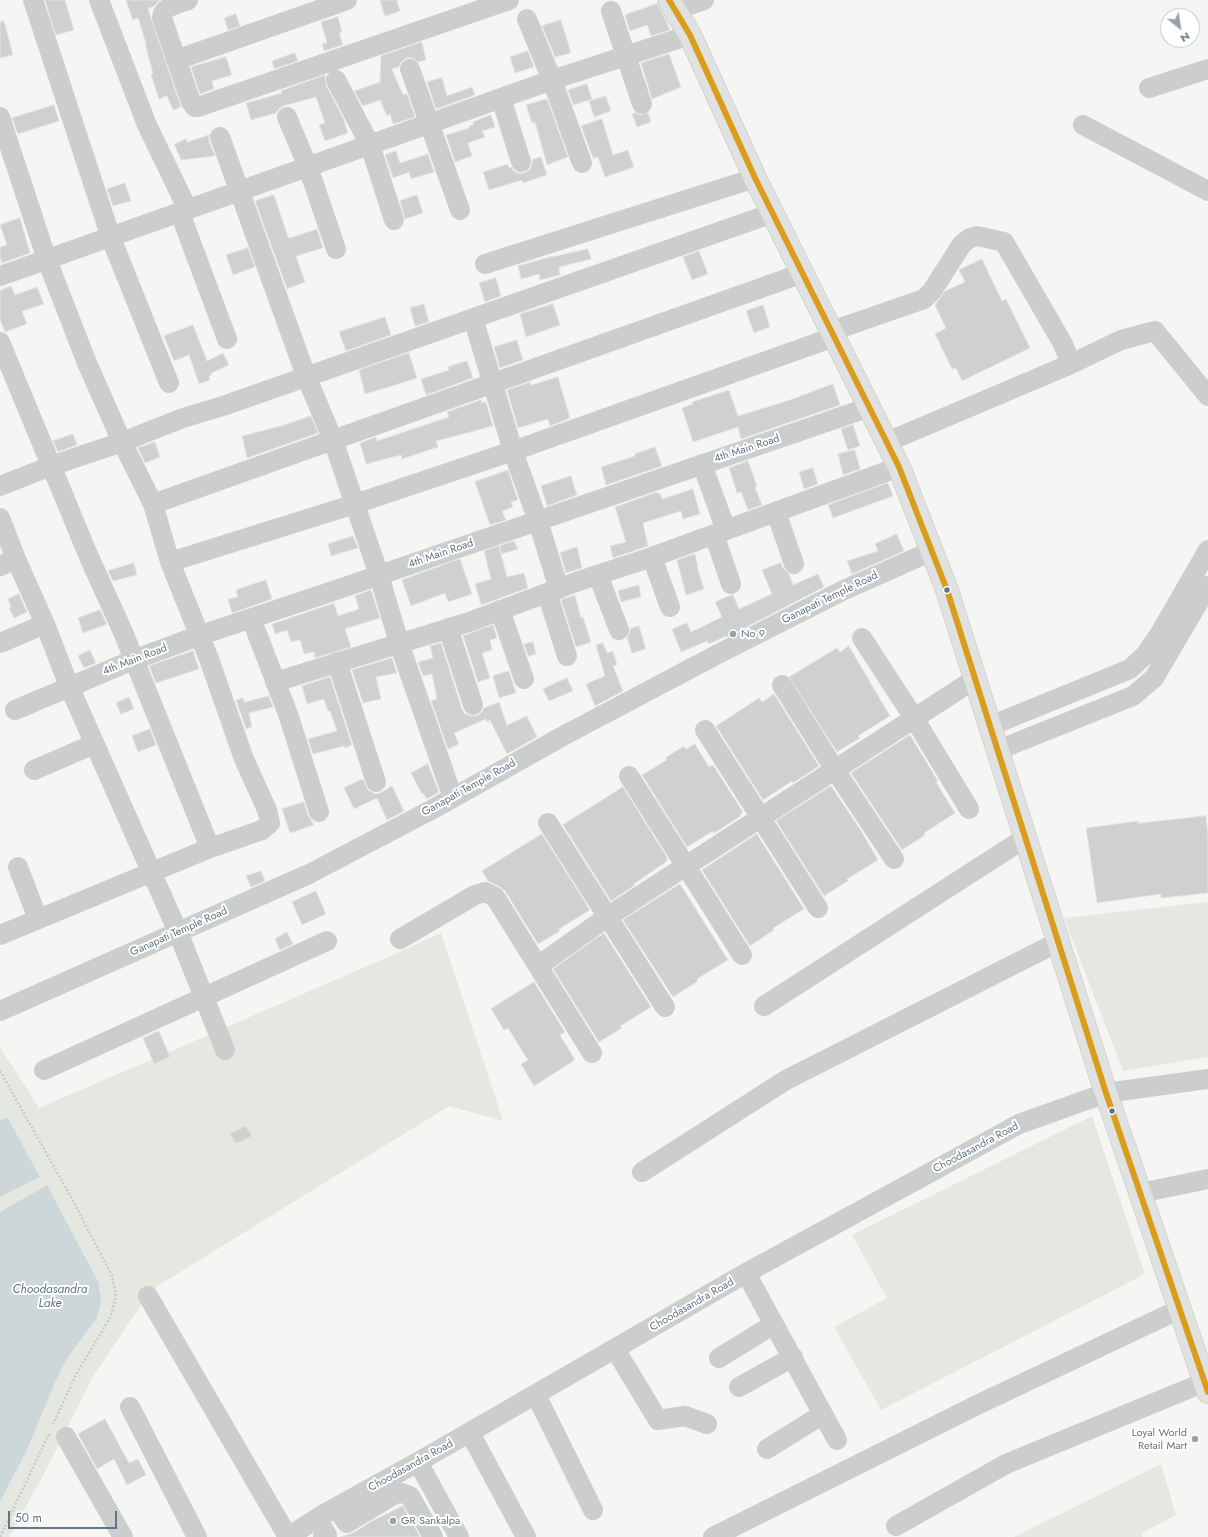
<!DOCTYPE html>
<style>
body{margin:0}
#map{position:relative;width:1208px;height:1537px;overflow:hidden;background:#f5f5f3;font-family:Jost,sans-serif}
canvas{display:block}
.north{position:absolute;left:1160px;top:8px;width:40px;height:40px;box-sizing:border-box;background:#fff;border:1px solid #c1c8ce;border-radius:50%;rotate:150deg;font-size:11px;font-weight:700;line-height:16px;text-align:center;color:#637585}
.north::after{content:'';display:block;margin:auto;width:14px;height:18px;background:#96a2ac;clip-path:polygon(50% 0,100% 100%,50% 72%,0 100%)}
.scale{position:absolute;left:8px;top:1511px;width:109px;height:18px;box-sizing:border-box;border:2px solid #637585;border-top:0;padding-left:5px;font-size:12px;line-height:14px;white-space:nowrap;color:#637585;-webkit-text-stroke:3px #fff;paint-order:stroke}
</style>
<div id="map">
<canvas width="1208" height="1537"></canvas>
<div class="north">N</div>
<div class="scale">50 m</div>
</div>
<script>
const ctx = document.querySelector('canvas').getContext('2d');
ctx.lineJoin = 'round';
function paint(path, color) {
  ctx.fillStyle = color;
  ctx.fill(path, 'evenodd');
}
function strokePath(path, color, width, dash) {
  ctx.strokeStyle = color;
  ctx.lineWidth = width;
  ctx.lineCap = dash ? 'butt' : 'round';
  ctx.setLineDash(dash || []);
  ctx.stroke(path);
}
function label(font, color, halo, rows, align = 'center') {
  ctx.font = font + ' Jost,sans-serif';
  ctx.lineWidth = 4;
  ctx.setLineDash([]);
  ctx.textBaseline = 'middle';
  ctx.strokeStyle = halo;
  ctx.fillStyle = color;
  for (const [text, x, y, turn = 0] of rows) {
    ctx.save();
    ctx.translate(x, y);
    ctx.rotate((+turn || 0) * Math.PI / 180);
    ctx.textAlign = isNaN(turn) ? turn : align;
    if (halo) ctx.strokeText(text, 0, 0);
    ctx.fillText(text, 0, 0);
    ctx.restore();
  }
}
paint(new Path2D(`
 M1208 902V1057L1123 1071 1064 918Z
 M441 933 503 1121 449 1106 151 1290 93 1377 46 1470 9 1537H0V1502L27 1450 57 1378 66 1360 91 1326 101 1291 95 1275 47 1185 0 1212V1197L40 1177 6 1117 0 1120V1047L39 1108 377 962Z
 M1092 1116 1145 1274 881 1410 834 1327 887 1298 852 1235Z
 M1161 1464 1176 1515 1142 1533 1143 1537H1014Z`), '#e4e8e1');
paint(new Path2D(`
 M7 1117 40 1177 0 1197V1120Z
 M47 1185 99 1283 101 1300 97 1318 66 1360 57 1378 27 1450 0 1502V1212Z`), '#cdd6d8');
const building = new Path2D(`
 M45 0H65L74 30 56 35Z
 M126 0H160L154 6 148 9 181 107 173 110 167 96 159 99 151 75 153 74 145 43H146L138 18 133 20Z
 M380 0H397L400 11 385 16Z
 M657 4 666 20 670 30 651 36 647 25 630 31 625 15Z
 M236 14 240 26 228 30 224 18Z
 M338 17 342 32 339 33 343 45 324 51 322 44 327 43 321 22Z
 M561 20 571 53 555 57 542 26Z
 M4 21 13 55 0 58V22Z
 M422 42 426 60 418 62 412 58H407L402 61 399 67 392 69 403 95 407 94 415 117 393 124 390 114 387 116 380 100 363 106 354 91 380 82 381 56Z
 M528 51 534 67 515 73 510 57Z
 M295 53 298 61 274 69 272 61Z
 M669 54 681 87 652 99 641 63Z
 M226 57 232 75 212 81 214 89 200 94 191 67Z
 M325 75 326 85 343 118 348 133 325 141 319 125 325 123 316 97 283 106 278 110 276 113 251 120 246 103 282 93 281 91Z
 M442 78 447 96 472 87 475 95 436 109 427 82Z
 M587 84 592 99 573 105 568 90Z
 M606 96 611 111 594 117 589 101Z
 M547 99 568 157 547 165 535 122 532 123 526 105Z
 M54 105 59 121 18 134 12 118Z
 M636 113 640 115 648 113 651 122 637 127 632 114Z
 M491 115 495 127 482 131 485 137 468 143 472 156 455 162 446 135 469 128V126L473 125V122Z
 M602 119 613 155 628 150 634 167 605 177 598 157 593 158 581 126Z
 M209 135V141L215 156 181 160 174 144 186 139 187 142Z
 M396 151 400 163 428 154 434 172 411 179 409 172 393 178 385 155Z
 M541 157 547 175 523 183 522 180 489 190 483 172 508 164 509 168 511 167 514 171 518 173H524L530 169 532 165V160Z
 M125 183 131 201 113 206 107 189Z
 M274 195 288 237 290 238 317 229 323 248 296 256 305 282 287 289 255 201Z
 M417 195 423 213 405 219 400 201Z
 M20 218 30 253 2 263 0 257V247L7 245 0 225Z
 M248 248 255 267 233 275 226 255Z
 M588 249 591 259 559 267 560 275 540 280 539 274 521 279 518 266 546 258Z
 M699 251 708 274 692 280 683 257Z
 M982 259 1002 301 1006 299 1030 348 962 381 956 368 952 369 935 334 946 328 935 305 945 291 965 282 959 270Z
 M496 278 501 296 485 302 479 283Z
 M11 286 15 295 37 287 44 304 22 311 27 324 5 332 0 320V291Z
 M424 304 429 322 415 326 410 308Z
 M553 304 560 325 526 337 520 314Z
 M763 305 770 327 754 333 746 311Z
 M385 317 391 335 346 351 339 332Z
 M193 325 207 361 223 353 229 365 211 373 212 375 209 376 210 380 199 384 189 355 174 361 164 336Z
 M517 340 523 360 500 368 494 347Z
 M409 353 417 378 392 386 365 394 359 370Z
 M467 361 473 378 426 395 421 379 449 370 448 367Z
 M558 377 570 418 550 426 548 419 518 428 507 390 530 382 531 385Z
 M833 384 840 405 741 439 738 427 693 442 682 408 693 404 692 402 729 390 738 416 790 400Z
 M481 400 482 403 486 402 493 426 436 441 438 447 402 459 401 455 366 464 360 443 376 437 377 441 449 417 447 412Z
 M311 416 318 433 247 458 242 436 281 426Z
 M853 425 860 446 848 450 841 429Z
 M73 434 77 445 58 452 53 441Z
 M155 442 160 457 145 463 138 448Z
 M655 447 662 466 606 485 601 467 635 456V454Z
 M855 450 860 469 843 475 838 454Z
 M748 461 757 486 755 487 762 505 748 510 741 492 737 493 729 468Z
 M813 468 818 484 804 489 799 472Z
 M508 470 518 500 511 502 513 507 502 511 506 520 490 525 475 482Z
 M571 476 577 495 547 506 541 486Z
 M888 483 893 496 833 518 828 505Z
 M693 489 700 514 683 519 681 511 643 523 648 546 613 558 610 546 626 542 615 507 657 492 658 494 660 493 662 499Z
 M897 534 904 551 852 574 847 561 878 551 875 544Z
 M353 536 358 548 331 556 328 544Z
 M514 541 518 549 502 554 499 546Z
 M499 546 507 577 524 573 528 588 481 605 475 584 491 579 484 551Z
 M577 547 582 568 566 573 560 553Z
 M695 554 698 567H697L704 589 686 595 677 560Z
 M460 559 472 594 448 602 445 593 411 606 402 580Z
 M134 563 137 575 113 581 108 571Z
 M781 563 783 568 789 574 793 585 818 574 824 587 727 637 726 636 709 644 707 641 681 652 672 629 687 623 691 632 722 617 715 602 731 595H733L739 609 772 594 762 570Z
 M266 580 272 599 232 613 228 599 238 597 236 590Z
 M639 585 641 597 621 602 618 591Z
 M371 590 380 618 345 629 351 647 315 658 314 652 304 654 300 640 291 642 287 630 275 634 272 624 334 603 338 616 359 609 355 596Z
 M19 594 27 612 14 618 9 608 11 607 8 599Z
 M575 595 581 618 583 617 591 642 576 647 561 600Z
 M100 610 107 624 83 633 78 618Z
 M493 625 497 638 490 640 492 650 482 653 490 678 478 682 463 636Z
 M639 626 646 649 632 653 627 638 630 632V629Z
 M533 642 536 654 528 656 524 644Z
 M441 643 462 709 465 714 471 716H477L482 712 484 708 499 702 507 725 527 716 537 737 507 754 490 720 487 722 486 719 454 733 459 744 448 749 431 701 437 699 432 674 423 676 418 662 433 658 430 646Z
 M603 643 607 653 613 651 617 665 613 666 623 691 595 706 586 684 605 676 596 645Z
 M849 646 890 716 858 736 860 738 837 752 789 677 837 648 840 652Z
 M90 650 96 663 84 668 78 656Z
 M193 651 199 669 156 683 149 666Z
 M392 658 397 673 376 677 381 699 363 703 352 670Z
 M509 671 516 693 499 698 493 676Z
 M330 677 352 745 345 748 344 746 313 754 308 739 337 731 330 711H328L324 699 307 704 302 686Z
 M567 678 573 691 549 701 543 689Z
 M774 694 819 766 793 783 792 781 763 800 716 726 759 698 762 702Z
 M269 696 273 707 249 713 252 727 246 729 236 700 243 698 244 702Z
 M129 697 134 709 121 714 116 703Z
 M150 729 156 745 138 752 132 736Z
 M910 735 938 781 936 782 955 813 924 833 925 835 902 850 851 773Z
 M695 744 709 767 713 765 743 812 740 814 741 816 714 833 713 831 687 847 642 775 667 760 665 758 684 746 686 749Z
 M428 764 439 792 427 799 423 793 422 794 411 773Z
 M363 779 368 790 375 794 380 793 392 786 404 811 387 820 377 798 354 809 344 788Z
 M831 786 860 829 878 860 847 879 848 881 824 896 776 821Z
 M623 787 668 859 666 860 667 861 634 884 635 885 611 901 563 825Z
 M304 802 308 815 314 825 290 833 282 809Z
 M1206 816 1208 836V893L1161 898V894L1097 903 1086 828 1138 821V823Z
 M542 834 590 910 559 929 560 931 538 944 505 891 500 887 488 881 482 871Z
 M757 834 804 909 773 928 774 930 750 946 702 870Z
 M261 871 265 881 251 887 246 876Z
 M680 884 728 960 697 979 698 981 673 997 623 920Z
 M316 891 326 914 302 925 292 902Z
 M287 932 293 944 280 950 275 939Z
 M604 933 651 1007 620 1026 622 1028 599 1042 553 969Z
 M534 982 565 1032 560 1035 575 1060 534 1086 521 1064 528 1060 508 1028 504 1030 491 1009Z
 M159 1031 170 1057 154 1064 143 1038Z
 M246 1126 252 1136 236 1144 230 1134Z
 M105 1419 129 1463 138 1459 146 1475 127 1485 114 1459 97 1469 78 1434Z
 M403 1506 420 1537H340L353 1533 372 1521Z`);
paint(building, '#cfd0d0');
strokePath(building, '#e4e4e3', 1);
const major = new Path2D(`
 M669 0 690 35 755 178 899 467 947 590 1106 1093 1208 1392`);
strokePath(major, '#d2d3d2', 24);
strokePath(new Path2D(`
 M0 1071 71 1197 112 1276 116 1296 111 1316 77 1373 52 1426
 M0 1537 49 1434`), '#cacacb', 2.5, [2, 2]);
strokePath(new Path2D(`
 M33 0 111 238 169 383
 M99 0 147 125 188 210
 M188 0C179 4 162 6 162 18L191 102 195 107H198L509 0
 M675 10 704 0
 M611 11 642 104
 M527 19 552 80 582 163
 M176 60 347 0
 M410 69 460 210
 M336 80 370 145 394 220
 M1149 88 1208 69
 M501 98 521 162
 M0 117 47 260 87 363 122 442 153 504 170 562 209 659 244 759 267 810 270 823 262 830 210 848 0 935
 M287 117 308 167 336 249
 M1083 125 1208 191
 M220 137 306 376 333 440 379 575 399 643 453 798
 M180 213 227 339
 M485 264 755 178
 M0 276 552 80 690 35
 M473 318 513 451 538 521 559 589
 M832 331 924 299 932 291 962 244 970 238 977 236 1004 242 1063 344 1071 364
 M0 342 89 557 123 632 210 848
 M887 442 1071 364 1121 340 1155 331 1208 396
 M702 464 726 530
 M0 486 51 466 122 442 183 418 223 406 773 213
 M153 504 803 273
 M776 512 794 564
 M0 518 16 559 45 624 69 686 178 932 225 1050
 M714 534 731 584
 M652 557 670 607
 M170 562 355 504 513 451 834 337
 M0 566 16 559
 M598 575 619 630
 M547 593 567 656
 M500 610 524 679
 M448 628 473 705
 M256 631 288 714 319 812
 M862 638 914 718 969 809
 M0 643 45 624
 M337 662 376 782
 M275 682 469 622 576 582 652 557 899 467
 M782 685 835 770 894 859
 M15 710 133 660 198 636 327 593 870 407
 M990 726 1130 669 1146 654 1159 635 1208 550
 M705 730 818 908
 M998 750 1133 696 1154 678 1208 586
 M34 770 94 744
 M629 776 742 955
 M548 823 665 1007
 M18 867 38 919
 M400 939 475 895 485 892 495 897 592 1053
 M538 966 607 917 975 679
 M764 1006 1025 838
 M0 1011 309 874 433 809 563 736 720 653 844 590 932 551
 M44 1070 327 941
 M642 1172 786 1080 1058 942
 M1140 1193 1208 1179
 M746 1273 837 1440
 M148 1296 288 1537
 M615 1349 658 1420 685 1416 707 1424
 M719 1358 774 1324
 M739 1387 793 1357
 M536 1395 593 1510
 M130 1407 197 1537
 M470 1433 526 1537
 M66 1437 123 1537
 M767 1449 823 1414
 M418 1462 459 1537
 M336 1508 347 1523 395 1494 402 1493 410 1496 433 1537
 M317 1518 327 1535 323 1537
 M896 1526 1006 1464 1205 1382
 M288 1537 324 1514 418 1462 746 1273 1019 1124 1106 1093 1208 1079
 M713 1537 977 1405 1180 1309`), '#cccece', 20);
strokePath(major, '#e0e1e1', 22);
strokePath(new Path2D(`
 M669 0 690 35 755 178 899 467 947 590 1106 1093 1208 1392`), '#d99c1b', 6);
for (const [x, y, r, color] of [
 [947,590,3.5,"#637585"],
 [733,634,4,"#96a2ac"],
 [1112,1111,3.5,"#637585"],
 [1195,1439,4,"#96a2ac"],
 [393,1521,4,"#96a2ac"]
]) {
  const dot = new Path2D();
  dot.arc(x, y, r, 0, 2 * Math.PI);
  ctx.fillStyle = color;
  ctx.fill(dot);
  strokePath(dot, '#fff', 1.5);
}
label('11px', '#637585', '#fff', [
 ["4th Main Road",747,449,-18],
 ["4th Main Road",441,554,-19],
 ["Ganapati Temple Road",830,598,-26],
 ["4th Main Road",135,660,-21],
 ["Ganapati Temple Road",469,788,-29],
 ["Ganapati Temple Road",179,932,-24],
 ["Choodasandra Road",976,1148,-28],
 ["Choodasandra Road",692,1305,-30],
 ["Choodasandra Road",411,1466,-29]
]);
label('11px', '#637585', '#fff', [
 ["No 9",741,634],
 ["Loyal World",1187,1433,"right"],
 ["Retail Mart",1187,1446,"right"],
 ["GR Sankalpa",401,1521]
], 'left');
label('italic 12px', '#5f7782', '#fff', [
 ["Choodasandra",50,1290],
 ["Lake",50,1304]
]);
</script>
